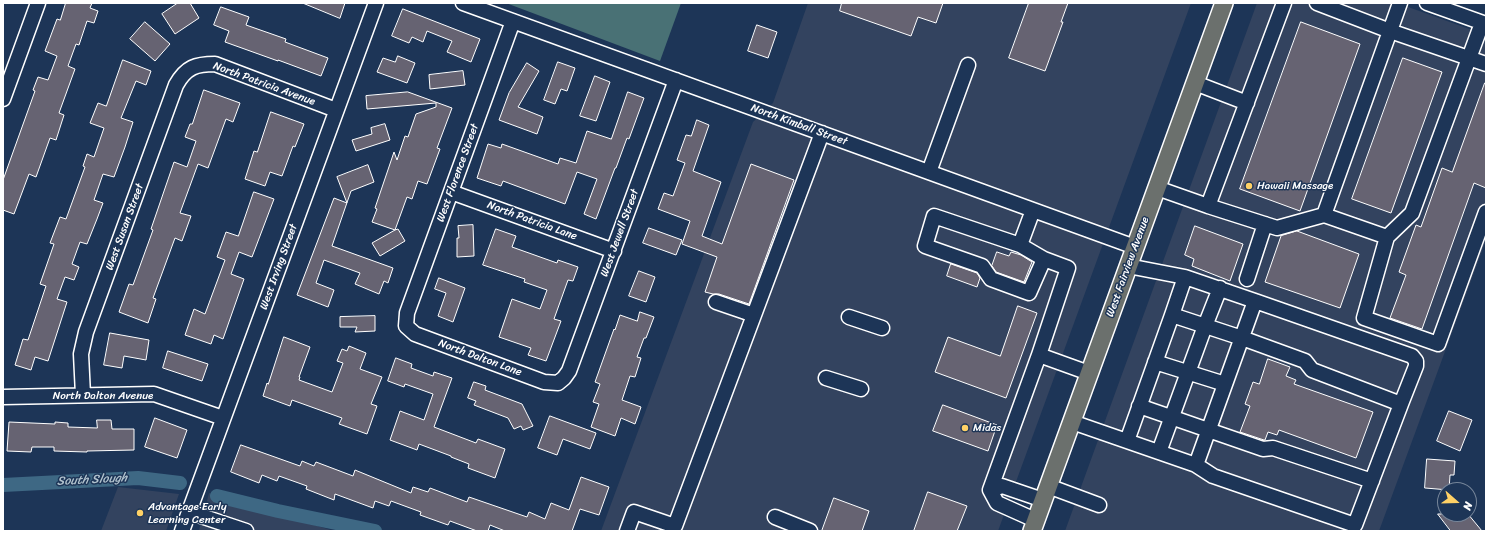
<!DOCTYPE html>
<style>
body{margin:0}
#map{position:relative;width:1489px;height:534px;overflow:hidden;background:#1d3557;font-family:Sriracha,sans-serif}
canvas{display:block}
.frame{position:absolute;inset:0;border:4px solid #fff;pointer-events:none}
.north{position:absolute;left:1437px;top:482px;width:40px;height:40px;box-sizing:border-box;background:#1d3557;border:1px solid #77869a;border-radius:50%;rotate:110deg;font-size:11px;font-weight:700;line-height:16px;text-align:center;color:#fff}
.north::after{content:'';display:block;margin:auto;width:14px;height:18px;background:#ffd166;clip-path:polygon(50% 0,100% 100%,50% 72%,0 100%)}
</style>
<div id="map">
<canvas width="1489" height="534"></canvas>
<div class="frame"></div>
<div class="north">N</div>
</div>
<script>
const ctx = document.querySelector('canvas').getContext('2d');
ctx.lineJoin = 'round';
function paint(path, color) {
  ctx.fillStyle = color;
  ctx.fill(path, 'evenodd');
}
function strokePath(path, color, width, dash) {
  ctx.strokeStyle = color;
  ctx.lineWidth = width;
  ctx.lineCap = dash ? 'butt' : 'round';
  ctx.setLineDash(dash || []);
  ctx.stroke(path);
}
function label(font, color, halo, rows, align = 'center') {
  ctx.font = font + ' Sriracha,sans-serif';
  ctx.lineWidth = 3;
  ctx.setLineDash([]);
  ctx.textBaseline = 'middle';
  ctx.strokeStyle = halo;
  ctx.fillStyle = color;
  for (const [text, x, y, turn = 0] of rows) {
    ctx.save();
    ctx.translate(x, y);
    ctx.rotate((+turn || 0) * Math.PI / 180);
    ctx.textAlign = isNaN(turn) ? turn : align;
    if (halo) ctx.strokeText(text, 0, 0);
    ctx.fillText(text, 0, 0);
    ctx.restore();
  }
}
paint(new Path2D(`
 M808 3H1191L998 531H601L753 122 773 103Z
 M1257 3H1397L1486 35V240L1379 531H1065Z
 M118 487 179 494 166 531H101Z
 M209 493 334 531H200L199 530Z`), '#33435f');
paint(new Path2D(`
 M506 3H681L660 61Z`), '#497175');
strokePath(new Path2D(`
 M3 485 138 478 180 483
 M217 496 278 511 375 531`), '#3e6884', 14);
const building = new Path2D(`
 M66 3H92L90 8 98 11 94 23 87 21 79 45 76 44 68 66 75 69 59 113 64 115 56 140 50 138 36 177 29 174 14 214 3 210V180L35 91 33 90 38 77 48 80 57 56 45 51 57 19 60 20Z
 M178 3H190L199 18 175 34 162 14Z
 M303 3H345L340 18Z
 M842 3H943L936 23 918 17 911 36 840 11Z
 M1029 3H1068L1061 22H1063L1045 71 1009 58Z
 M221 7 249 17 246 25 286 39 285 42 328 58 321 76 278 60V61L225 42 229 31 214 25Z
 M403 9 480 39 471 62 447 52 452 41 427 31 423 42 412 37 409 43 392 36Z
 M145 22 170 44 155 61 130 39Z
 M1301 22 1360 44 1300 211 1240 189Z
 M757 25 777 32 768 58 748 51Z
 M398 56 415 63 407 83 377 72 383 58 395 62Z
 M1403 58 1442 72 1391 213 1352 199Z
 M123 60 151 71 146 85 136 81 121 118 133 122 125 147 114 177 103 174 94 200 103 203 97 219 87 244 80 242 72 264 79 267 74 280 65 277 57 299 67 302 48 361 35 357 31 370 15 365 23 339 28 340 46 286 40 284 54 244 50 243 60 217 66 219 85 167 83 166 87 154 94 157 104 128 90 123 98 103 106 106Z
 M558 62 575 68 567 91 561 89 555 104 544 100Z
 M527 63 539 71 518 107 543 117 537 134 499 120 509 93Z
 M463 71 465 85 430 89 429 75Z
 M595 76 610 82 596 121 580 116Z
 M1485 83H1486V188L1474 183 1422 329 1390 318 1406 275 1399 272 1416 225 1421 227 1442 168 1452 172Z
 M204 90 240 103 233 122 226 119 208 168 198 164 180 213 191 216 182 241 175 238 153 298 156 299 148 323 119 312 129 284 133 285 153 230 151 229 174 162 187 167 196 141 185 137 190 124H192Z
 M408 92 452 108 437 148 440 149 427 184 418 181 412 199 407 197 395 230 398 229 405 241 380 256 372 243 395 230 372 222 377 209 375 208 394 152 397 160 405 136 408 137 416 114 436 107V103L367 109 366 96Z
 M628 92 644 98 629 139 627 138 616 168H615L596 219 584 214 597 179 577 172 565 204 503 181 501 186 477 178 488 144 501 148 502 144 558 164 560 158 576 163 587 131 611 139Z
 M271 112 304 124 295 147 293 146 282 176 270 172 265 186 245 179 254 151 257 152Z
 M697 120 709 125 693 171 721 182 702 236 722 244 751 164 794 180 749 304 719 294H713L705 292 717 257 682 244 690 221 658 209 664 193 673 196 685 163 677 160 686 135 691 136Z
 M385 124 390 140 356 151 352 140 372 134 371 128Z
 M368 165 374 182 351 191 332 246 393 268 388 283 384 281 379 294 355 284 360 273 324 260 316 283 334 290 328 307 297 295 334 198 347 203 337 177Z
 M254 192 274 199 252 257 239 252 231 274 244 279 223 339 214 335 211 344 185 335 194 309 205 314 225 260 217 257 226 232 238 236Z
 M473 225 474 256 457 257V238H459L458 226Z
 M1195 226 1243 244 1230 281 1192 266 1194 259 1185 255Z
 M649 228 682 240 676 255 643 243Z
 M496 229 516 236 512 247 557 263 558 260 578 267 573 281 568 280 554 319 561 321 546 361 528 355 531 348 499 337 512 299 540 309 547 290 524 282 525 279 483 265Z
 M1297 231 1359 254 1340 308 1265 282 1281 236Z
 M997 252 1009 256 1011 252 1021 255 1032 262 1024 282 996 272 992 266Z
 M951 264 977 273 980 278 977 287 947 276Z
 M639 271 655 277 646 302 629 296Z
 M439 278 465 288 453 322 438 316 446 293 435 289Z
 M1018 306 1037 313 1006 398 935 372 948 337 1000 356Z
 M640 312 654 317 646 338H644L637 357 641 358 635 377 630 376 622 400 641 407 635 424 621 418 615 436 591 427 599 404 593 402 600 384 595 382 614 329 615 330 620 315 637 321Z
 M375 316V331L355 332 357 327H340V317Z
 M110 333 149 340 146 360 124 356 122 368 104 365Z
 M284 337 310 347 299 377H300L299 380 332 392 343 363 337 361 342 349 347 351 349 346 366 353 360 369 382 377 371 404 377 406 367 434 339 424 342 418 292 400 290 406 263 396 267 383 268 384Z
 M168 351 208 364 202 381 163 368Z
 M396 358 412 364 411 368 433 376 434 372 452 378 434 427 476 443 478 439 505 449 495 478 468 468 469 464 451 457V456L419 444 417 450 390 440 400 411 424 420 433 394 405 384 404 387 388 381Z
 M1268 359 1290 367 1286 376 1296 380 1294 384 1373 412 1356 458 1279 430 1277 435 1268 432 1265 440H1264L1240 432 1250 406 1245 404 1253 382 1259 384Z
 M474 382 486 386 485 390 522 404 533 426 523 430 521 426 514 429 508 418 474 405 476 401 468 398Z
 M943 405 997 425 988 451 933 431Z
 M1449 411 1472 420 1460 451 1437 441Z
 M550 416 596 433 590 449 563 439 557 455 538 448Z
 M155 418 187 430 177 458 145 447Z
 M97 420H111L112 429H134V450L87 451V452L54 451V447H32L31 452 7 451 9 422 55 424V422L68 423V427L97 428Z
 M241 445 300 466 302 461 314 466 316 462 353 476 355 470 411 493 413 487 428 492 430 488 467 502 469 497 527 517 529 512 545 519 551 503 569 510 581 477 609 487 599 515 580 509 572 531H505L490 525 488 531H477L450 521 448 525 420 515 421 512 391 501 389 506 375 501 373 508 335 494 334 500 306 489 307 486 279 476 277 481 262 475 259 483 231 472Z
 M1427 459 1455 461 1454 475H1450L1449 490 1425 488Z
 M928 492 967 506 957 531H914Z
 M834 498 869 511 862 531H822Z
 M1438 514H1468L1482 531H1451Z`);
paint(building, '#666372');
strokePath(building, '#fff', 1);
const minor = new Path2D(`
 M463 3 1135 247
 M1317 3 1390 31 1486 64
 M1400 3 1324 215 1387 237 1364 318 1438 344 1486 212
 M1427 3 1486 24
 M513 21 407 313 406 326 415 334 544 382 558 383 564 378 569 371 676 80
 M1195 83 1247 103
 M3 99 38 3
 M929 172 968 65
 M1157 188 1208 206 1284 3
 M451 192 614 251
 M1208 206 1277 228 1324 215
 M1033 210 1020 245 934 216 925 246 982 266 991 279 1029 293 1044 259 1068 268 1039 355 1089 373
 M1387 237 1412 213 1482 23
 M1020 245 1044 259
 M1247 279 1265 224
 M1255 301 1412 356 1416 361V366L1401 404
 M716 302 754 315 822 133
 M1172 315 1242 338 1305 361 1312 370 1401 404 1355 525 1213 476 1196 465
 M849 317 882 328
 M1155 362 1225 384
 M826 378 861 389
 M83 395 81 354 86 332 176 85C186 67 196 64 215 64L336 110
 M3 397 154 394 223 418
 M1139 406 1263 449 1273 448 1372 481
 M1072 422 1196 465 1255 301 1185 277 1128 266
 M1127 441 1172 315 1185 277
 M1159 452 1205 326 1220 288
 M1048 486 1099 505
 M990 490 1039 355
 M990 490 997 503 1035 520
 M990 490 1002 486 1043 500
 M189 512 246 531
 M775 517 810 531
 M182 531 376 3
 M627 531 634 512 675 526 754 315`);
const major = new Path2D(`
 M1032 531 1224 3`);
strokePath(minor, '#fff', 17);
strokePath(major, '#fff', 20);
strokePath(minor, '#1d3557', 14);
strokePath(major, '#6b706d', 17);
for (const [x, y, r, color] of [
 [1249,186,4,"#ffd166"],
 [965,428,4,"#ffd166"],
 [140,513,4,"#ffd166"]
]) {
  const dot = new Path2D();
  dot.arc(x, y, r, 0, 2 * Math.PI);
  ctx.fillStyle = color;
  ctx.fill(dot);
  strokePath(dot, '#1d3557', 1.5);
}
label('11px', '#fff', '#1d3557', [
 ["North Patricia Avenue",264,84,20],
 ["North Kimball Street",799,125,20],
 ["West Florence Street",458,173,-70],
 ["North Patricia Lane",532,221,20],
 ["West Susan Street",125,227,-70],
 ["West Jewell Street",620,233,-70],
 ["West Irving Street",279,267,-70],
 ["West Fairview Avenue",1128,267,-70],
 ["North Dalton Lane",480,358,20],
 ["North Dalton Avenue",103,396]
]);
label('11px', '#fff', '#1d3557', [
 ["Hawaii Massage",1257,186],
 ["Midas",973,428],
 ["Advantage Early",148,507],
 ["Learning Center",148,520]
], 'left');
label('italic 12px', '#b2c3ce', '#1d3557', [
 ["South Slough",92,480,-3]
]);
</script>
